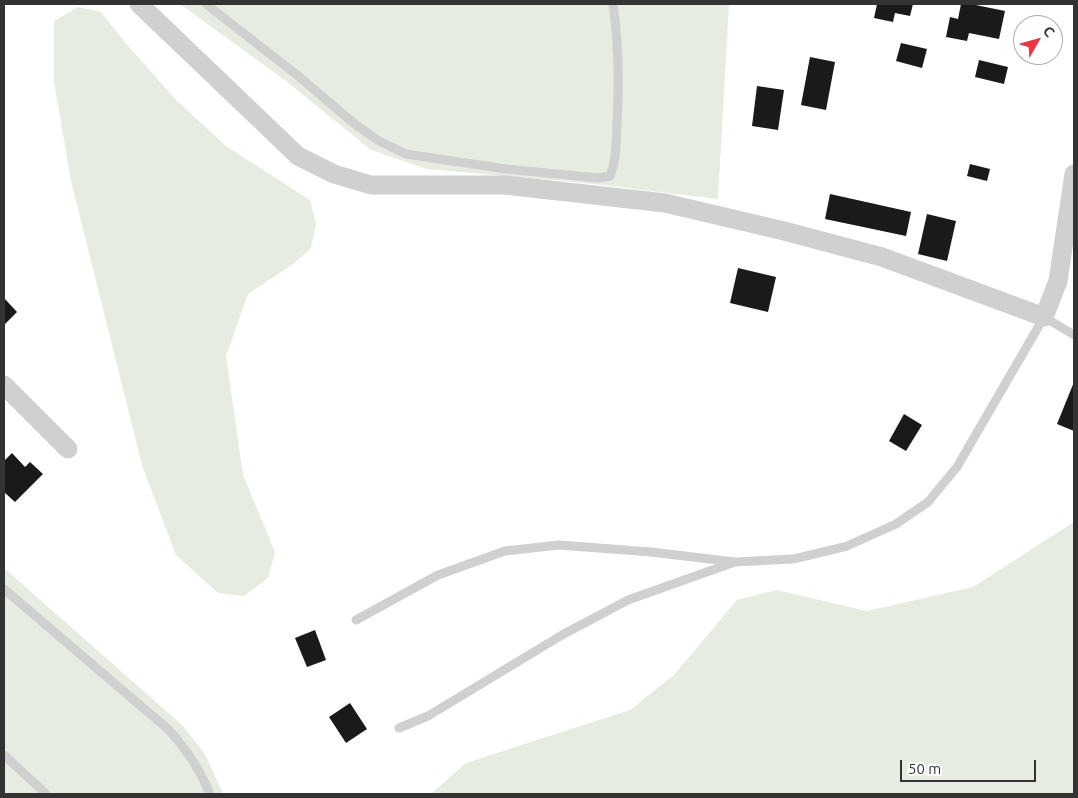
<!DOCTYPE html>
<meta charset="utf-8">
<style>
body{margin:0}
#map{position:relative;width:1078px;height:798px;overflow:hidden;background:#fff;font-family:Ubuntu,sans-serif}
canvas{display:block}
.frame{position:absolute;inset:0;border:5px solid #333;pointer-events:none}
.north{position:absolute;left:1013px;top:15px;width:50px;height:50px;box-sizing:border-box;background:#fff;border:1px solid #adadad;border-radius:50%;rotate:52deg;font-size:14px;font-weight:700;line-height:20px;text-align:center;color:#333}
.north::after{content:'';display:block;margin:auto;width:18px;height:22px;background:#e63946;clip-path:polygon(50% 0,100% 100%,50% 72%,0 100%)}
.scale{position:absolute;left:900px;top:760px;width:136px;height:22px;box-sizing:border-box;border:2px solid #333;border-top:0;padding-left:6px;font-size:15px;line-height:18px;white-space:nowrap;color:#333;-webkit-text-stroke:4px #fff;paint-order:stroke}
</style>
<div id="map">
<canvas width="1078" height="798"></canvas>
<div class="frame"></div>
<div class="north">С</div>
<div class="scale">50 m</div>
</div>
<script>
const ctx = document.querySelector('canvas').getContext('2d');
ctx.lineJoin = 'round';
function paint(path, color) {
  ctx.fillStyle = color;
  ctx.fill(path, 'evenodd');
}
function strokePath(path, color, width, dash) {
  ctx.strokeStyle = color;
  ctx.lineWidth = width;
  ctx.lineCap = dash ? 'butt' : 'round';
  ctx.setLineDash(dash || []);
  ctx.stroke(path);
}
paint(new Path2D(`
 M180 4H729L718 199 585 183 427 169 371 150 286 81Z
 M78 7 101 12 123 40 176 100 226 146 310 200 316 224 311 248 292 265 248 294 226 356 243 475 275 552 268 578 244 596 218 593 176 555 142 465 71 181 54 82V21Z
 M1074 522V794H431L466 763 630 710 674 675 737 600 776 590 867 611 973 587Z
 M4 568 182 725 205 754 223 794H4Z`), '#e6ecdf');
paint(new Path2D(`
 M877 4H913L910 16 895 13 893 22 874 18Z
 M961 4H971L1005 11 999 39 969 33 967 41 946 37 950 17 958 19Z
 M901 43 927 49 922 68 896 61Z
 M810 57 835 62 826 110 801 105Z
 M979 60 1008 67 1004 84 975 77Z
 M757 86 784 90 778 130 752 126Z
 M970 164 990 169 987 181 967 176Z
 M830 194 911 212 906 236 825 219Z
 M927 214 956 221 947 261 918 254Z
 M738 268 776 277 768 312 730 303Z
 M4 298 17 312 4 325Z
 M1074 382V431L1057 424Z
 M904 414 922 425 906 451 889 441Z
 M12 453 25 467 30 462 43 474 15 502 4 492V461Z
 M315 630 326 660 307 667 295 638Z
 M350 703 367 729 346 743 329 717Z`), '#1a1a1a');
strokePath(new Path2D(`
 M206 4 297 75 356 125 379 141 406 154 506 169 598 178 610 176C617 159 616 141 617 123 619 83 619 43 613 4
 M4 589 169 730C187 750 200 769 210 794
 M356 620 438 575 505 551 559 545 651 552 735 562 793 559 847 546 896 524 928 502 957 467 1044 317 1074 335
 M399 728 428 716 562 635 628 600 732 563
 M4 755 46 794`), '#d0d0d0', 9);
strokePath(new Path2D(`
 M139 4 298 156 334 174 371 185H505L665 203 784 231 882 257 1044 317 1058 281 1074 174
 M4 385 68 449`), '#d0d0d0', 19);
</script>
